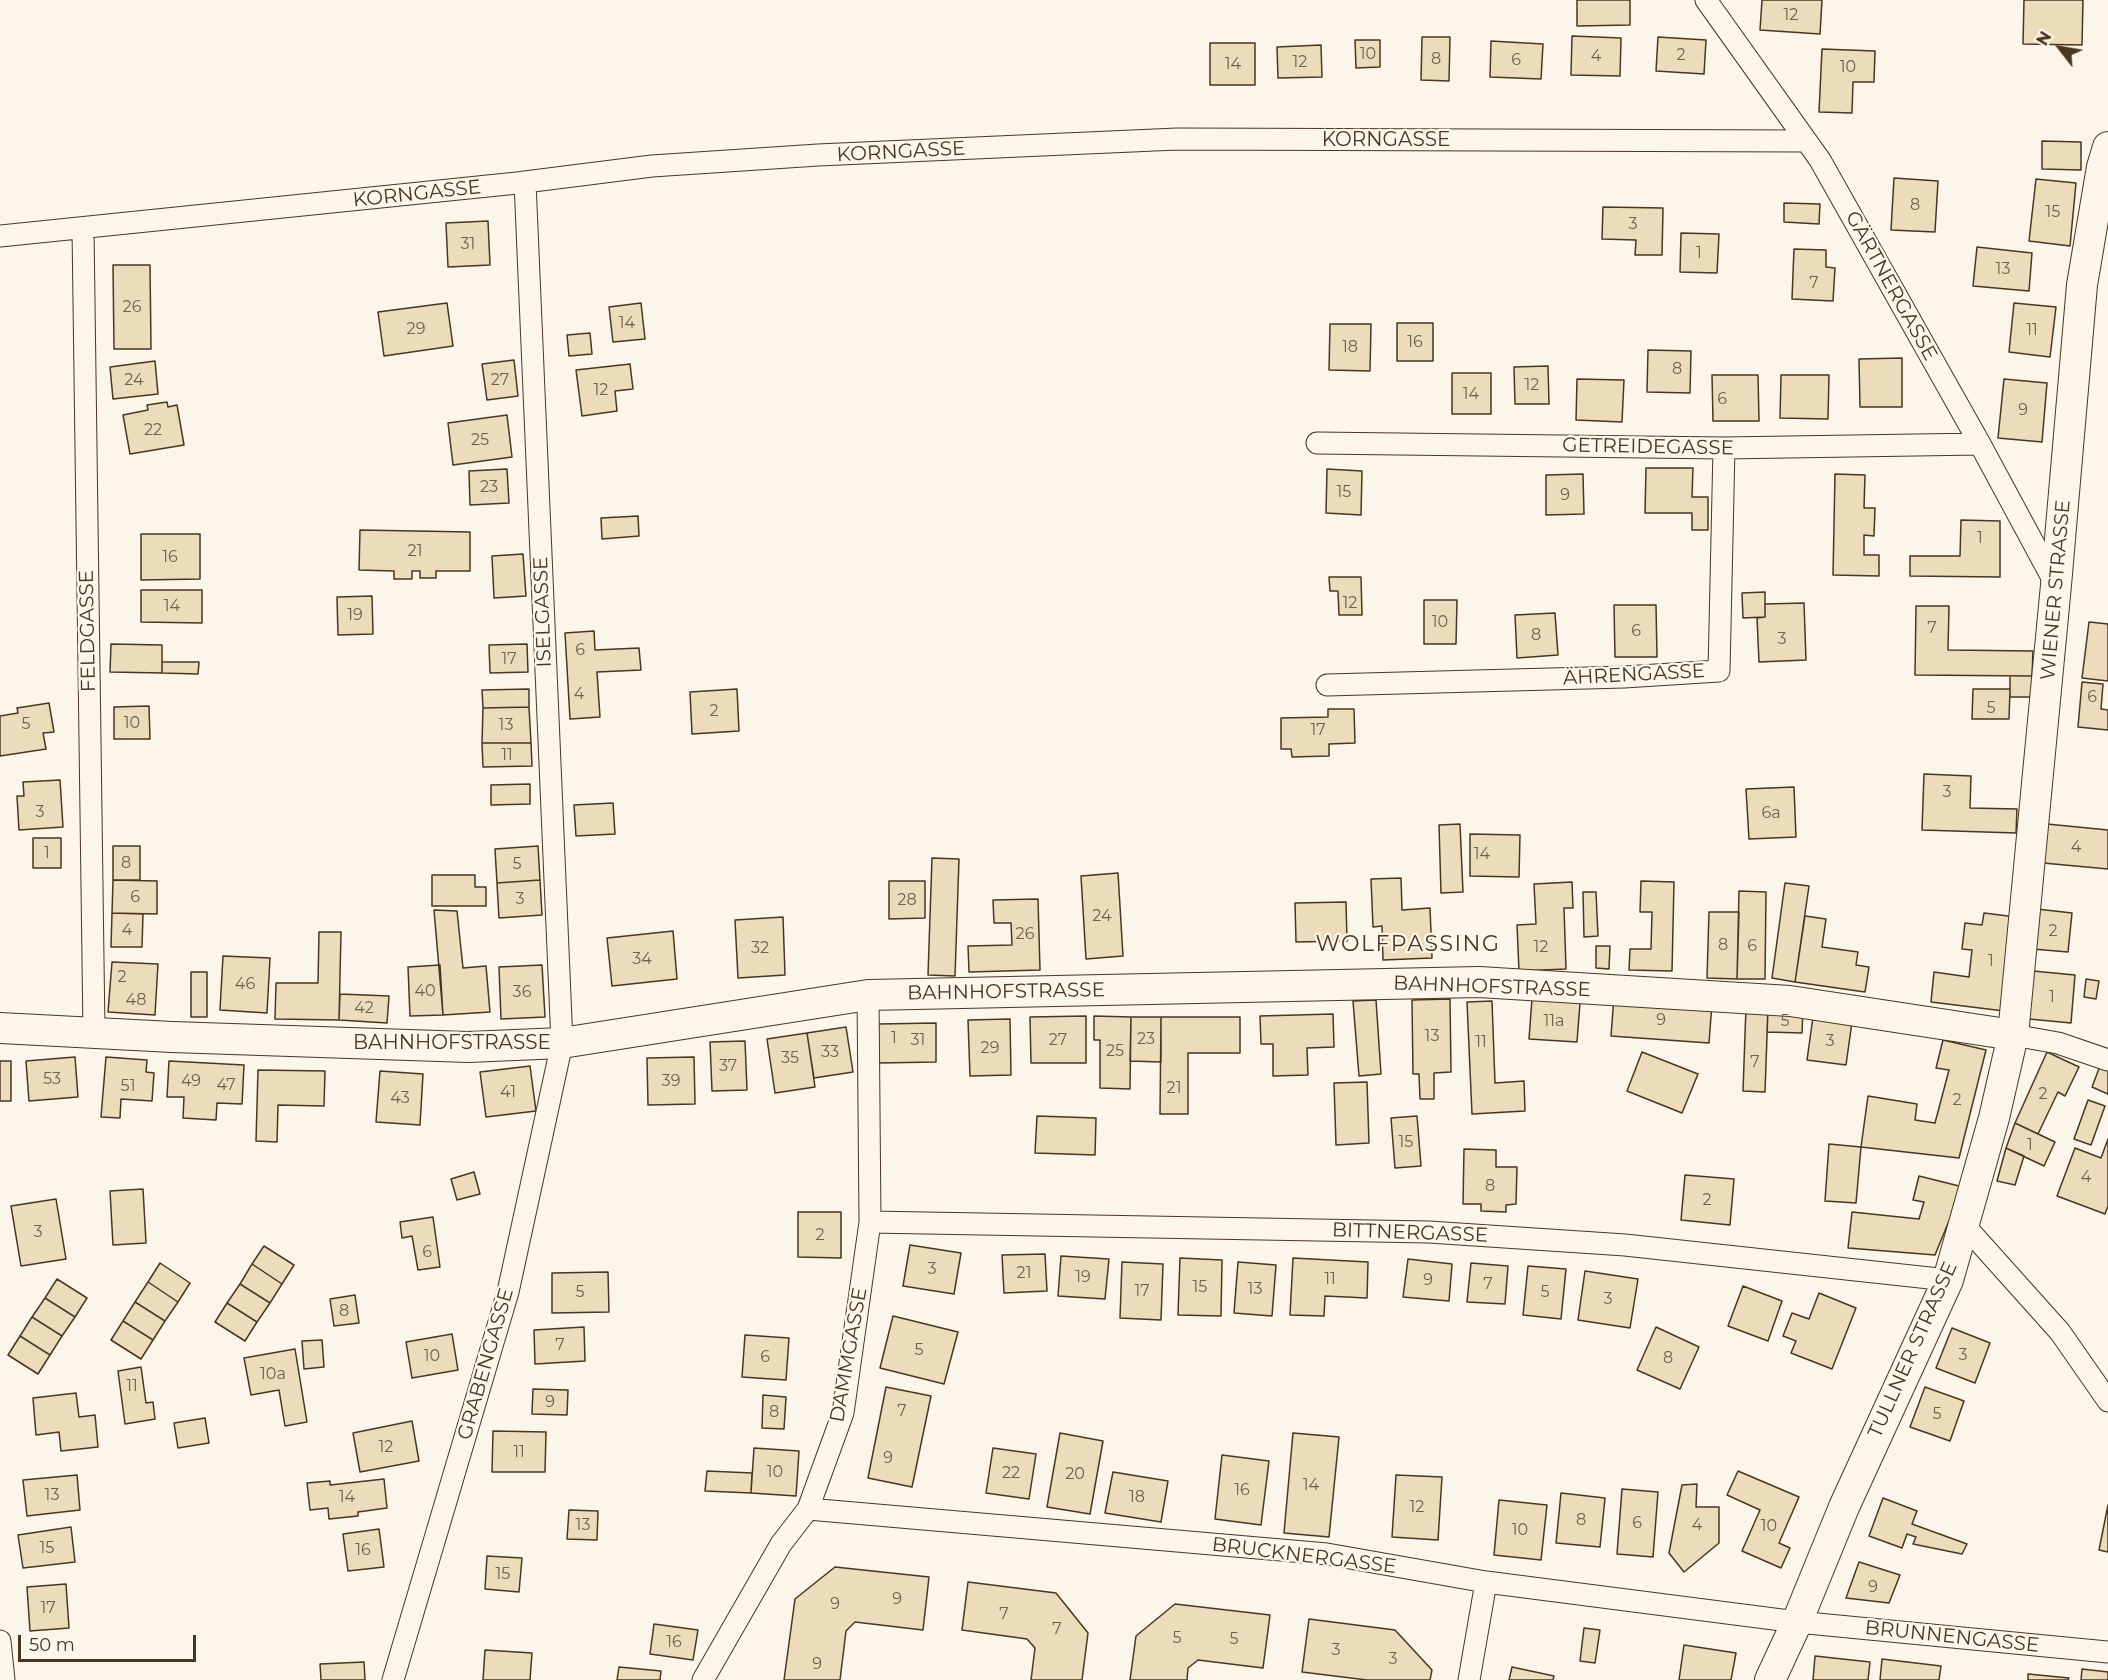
<!DOCTYPE html>
<meta charset="utf-8">
<style>
body{margin:0}
#map{position:relative;width:2108px;height:1680px;overflow:hidden;background:#fbf6e9;font-family:Montserrat,sans-serif}
canvas{display:block}
.north{position:absolute;left:2030px;top:18px;width:60px;height:60px;-webkit-text-stroke:4px #fbf6e9;paint-order:stroke;rotate:301deg;font-size:16px;font-weight:700;line-height:24px;text-align:center;color:#4a3520}
.north::after{content:'';display:block;margin:auto;width:21px;height:27px;background:#4a3520;clip-path:polygon(50% 0,100% 100%,50% 72%,0 100%)}
.scale{position:absolute;left:18px;top:1635px;width:178px;height:27px;box-sizing:border-box;border:3px solid #4a3520;border-top:0;padding-left:8px;font-size:18px;line-height:21px;white-space:nowrap;color:#4a3520;-webkit-text-stroke:4px #fbf6e9;paint-order:stroke}
</style>
<div id="map">
<canvas width="2108" height="1680"></canvas>
<div class="north">N</div>
<div class="scale">50 m</div>
</div>
<script>
const ctx = document.querySelector('canvas').getContext('2d');
ctx.lineJoin = 'round';
function paint(path, color) {
  ctx.fillStyle = color;
  ctx.fill(path, 'evenodd');
}
function strokePath(path, color, width, dash) {
  ctx.strokeStyle = color;
  ctx.lineWidth = width;
  ctx.lineCap = dash ? 'butt' : 'round';
  ctx.setLineDash(dash || []);
  ctx.stroke(path);
}
function label(font, color, halo, rows, align = 'center') {
  ctx.font = font + ' Montserrat,sans-serif';
  ctx.lineWidth = 4.5;
  ctx.setLineDash([]);
  ctx.textBaseline = 'middle';
  ctx.strokeStyle = halo;
  ctx.fillStyle = color;
  for (const [text, x, y, turn = 0] of rows) {
    ctx.save();
    ctx.translate(x, y);
    ctx.rotate((+turn || 0) * Math.PI / 180);
    ctx.textAlign = isNaN(turn) ? turn : align;
    if (halo) ctx.strokeText(text, 0, 0);
    ctx.fillText(text, 0, 0);
    ctx.restore();
  }
}
const building = new Path2D(`
 M1577 0H1630V25L1577 26Z
 M1762 0H1822L1820 34 1760 30Z
 M2024 0H2083L2082 45 2023 44Z
 M1572 36 1621 38 1620 76 1571 75Z
 M1422 37H1450L1449 81 1421 80Z
 M1658 37 1706 40 1704 74 1656 71Z
 M1355 40H1380V67L1356 68Z
 M1491 41 1543 44 1541 79 1490 77Z
 M1210 43H1255V85H1210Z
 M1321 45 1322 77 1278 78 1277 47Z
 M1822 49 1875 51 1874 82H1853L1852 113 1819 112Z
 M2042 141 2081 142V170L2042 169Z
 M1894 178 1938 181 1935 232 1891 230Z
 M2036 179 2076 183 2070 246 2029 241Z
 M1784 203 1820 204 1819 224 1784 222Z
 M1603 207 1663 208 1662 255H1635L1636 240 1602 239Z
 M488 221 490 265 448 267 446 223Z
 M1681 233 1719 234 1717 273 1680 272Z
 M1977 247 2032 253 2029 291 1973 286Z
 M1794 249 1826 250V267L1835 268 1833 301 1792 299Z
 M113 265H150L151 349H114Z
 M447 303 453 346 384 356 378 312Z
 M641 303 645 339 613 342 609 307Z
 M2014 303 2056 307 2050 357 2009 352Z
 M1397 323H1433V361H1397Z
 M1330 324H1371L1370 371 1329 370Z
 M590 333 592 354 569 356 567 335Z
 M1648 350 1691 351 1690 393 1647 392Z
 M1902 358V407H1860L1859 359Z
 M514 360 518 396 487 400 482 364Z
 M155 361 158 394 113 399 110 367Z
 M630 364 633 389 615 391 617 411 582 416 576 370Z
 M1548 366 1549 404H1515L1514 367Z
 M1452 373H1491V414H1452Z
 M1712 375H1758L1759 421H1713Z
 M1781 375H1829L1828 419 1780 418Z
 M1577 379 1624 380 1622 422 1576 420Z
 M2004 379 2047 383 2042 442 1998 438Z
 M167 402 168 407 177 405 184 445 130 454 123 415 148 410 147 405Z
 M507 415 512 457 453 465 448 423Z
 M1646 468H1693L1692 497H1708V530H1692V513H1645Z
 M507 469 509 503 470 505 469 471Z
 M1327 469 1362 471 1361 515 1326 513Z
 M1583 474 1584 514 1546 515V475Z
 M1835 474 1865 475 1864 508H1875L1874 536 1864 535V555H1879V576L1833 575Z
 M638 516 639 536 602 539 601 518Z
 M1961 520 2000 521V577L1910 576V556H1960Z
 M360 530 470 532V571H436V578H420V571H412V579H394V571L359 570Z
 M141 534H200V579L141 580Z
 M523 554 526 596 494 598 492 556Z
 M1329 577H1361L1362 615H1339L1338 591H1330Z
 M141 590H202V623L141 622Z
 M1765 592V617L1743 618 1742 593Z
 M372 596 373 634 338 635 337 597Z
 M1424 600H1457L1456 644H1424Z
 M1804 603 1806 660 1759 662 1757 618 1765 617V604Z
 M1614 605H1656L1657 657H1615Z
 M1916 606H1949L1948 650 2033 651 2032 676 1915 675Z
 M1555 613 1558 655 1517 658 1515 615Z
 M2089 622 2108 624V681L2082 678Z
 M594 631 595 650 639 648 641 670 597 672 600 717 570 719 565 633Z
 M111 644 162 645V673L110 672Z
 M527 644 528 672 490 673 489 645Z
 M162 662H199L198 674 162 673Z
 M2010 676H2032V697H2010Z
 M2082 682 2103 684 2101 709 2108 710V730L2078 727Z
 M529 689V707L483 708 482 690Z
 M737 689 739 731 692 734 690 692Z
 M1973 689H2010L2009 719H1972Z
 M49 703 54 732 43 733 46 749 0 756V716L18 713 17 708Z
 M149 706 150 739H114V707Z
 M529 707 531 743H482L483 708Z
 M1328 709H1354L1355 743 1329 744V756L1292 757 1291 749H1281V718L1328 717Z
 M482 743H531L532 766 483 767Z
 M1924 774 1971 776 1970 808 2017 809 2016 833 1922 830Z
 M60 780 63 827 19 830 17 796H24L23 782Z
 M530 784V804L491 805V785Z
 M1794 787 1796 837 1749 839 1746 789Z
 M613 803 615 834 576 836 574 805Z
 M1460 824 1463 892 1441 893 1439 825Z
 M2047 824 2108 830V869L2043 863Z
 M1470 834 1520 835 1519 877 1470 876Z
 M33 838H61V868H33Z
 M113 846H140V880H113Z
 M538 846 540 880 497 883 495 849Z
 M932 858 959 859 955 976 928 975Z
 M1118 873 1123 956 1086 959 1081 876Z
 M432 875H475V887H486V906H432Z
 M1401 878 1402 910 1430 908 1432 958 1383 960 1382 926 1373 927 1371 879Z
 M113 880 157 881V914L112 913Z
 M540 880 542 915 499 918 497 883Z
 M889 881H925V918L889 919Z
 M1641 881 1674 882 1672 971 1629 970 1630 949H1651L1652 912H1640Z
 M1572 882 1573 908H1564L1566 969 1519 971 1517 925 1536 924 1534 884Z
 M1785 883 1809 886 1795 982 1772 978Z
 M1739 891 1766 892 1765 979H1737Z
 M1583 892H1596L1598 936 1584 937Z
 M1038 899 1040 970 969 972 968 946 1012 945 1011 923H994L993 900Z
 M1346 902 1347 941 1296 942 1295 903Z
 M2037 909 2072 913 2068 952 2033 949Z
 M434 910 457 911 463 968 486 966 490 1012 443 1015Z
 M1709 912H1739L1737 979 1707 978Z
 M112 913 143 914 142 947H111Z
 M1984 913 2016 917 2004 1011 1931 1002 1934 972 1969 977 1972 950 1962 949 1965 923 1982 925Z
 M1805 916 1826 919 1822 947 1858 952 1856 965 1869 967 1865 992 1795 982Z
 M783 917 785 975 738 978 735 920Z
 M673 931 677 979 612 986 607 938Z
 M319 932H341L339 1020 275 1019 276 983H318Z
 M1596 946H1610L1609 969 1596 968Z
 M223 956 270 958 267 1013 220 1010Z
 M112 962 158 964 155 1015 108 1012Z
 M440 965 443 1015 410 1016 408 967Z
 M542 965 545 1017 501 1019 499 967Z
 M2033 971 2075 975 2071 1023 2029 1019Z
 M191 972H207V1017H191Z
 M2086 979 2099 981 2096 999 2084 997Z
 M340 994 389 996 387 1023 339 1020Z
 M1614 996 1712 1003 1709 1043 1611 1036Z
 M1450 999 1451 1072 1434 1073V1099H1420L1419 1074H1413L1412 1000Z
 M1532 999 1580 1003 1577 1042 1529 1039Z
 M1376 1000 1381 1074 1359 1076 1353 1001Z
 M1492 1001 1495 1083 1524 1081 1525 1111 1472 1114 1467 1002Z
 M1746 1007 1768 1008 1765 1092 1743 1091Z
 M1768 1008 1803 1009 1802 1033 1767 1032Z
 M1333 1014 1334 1047 1307 1048 1308 1075 1273 1076V1044H1261L1260 1016Z
 M1086 1016V1063H1031L1030 1017Z
 M1094 1016 1131 1017 1130 1089 1100 1088V1040H1094Z
 M1131 1017H1161V1062L1130 1061Z
 M1161 1017H1240V1053H1188V1114H1160Z
 M1813 1017 1852 1022 1846 1065 1807 1060Z
 M1010 1019 1011 1075 970 1076 968 1020Z
 M936 1023V1062L878 1063V1024Z
 M846 1027 853 1072 814 1078 807 1033Z
 M807 1033 815 1087 775 1093 767 1039Z
 M1943 1040 1986 1050 1959 1158 1861 1147 1868 1096 1917 1104 1915 1120 1935 1123 1949 1070 1936 1068Z
 M745 1041 747 1090 712 1091 710 1042Z
 M1642 1052 1698 1074 1682 1113 1627 1091Z
 M2047 1052 2079 1067 2065 1096 2058 1092 2038 1134 2015 1123Z
 M75 1057 78 1097 29 1101 26 1061Z
 M106 1057 147 1060 146 1072 154 1073 152 1101 121 1099 120 1118 101 1117Z
 M694 1057 695 1104 648 1105 647 1058Z
 M0 1061H11V1101H0Z
 M169 1061 244 1065 242 1104 217 1103 216 1120 183 1118 184 1097H167Z
 M530 1066 536 1111 486 1117 480 1072Z
 M2100 1066 2108 1069V1094L2092 1087Z
 M258 1070 325 1071 324 1106 278 1105 277 1142 256 1141Z
 M380 1071 423 1074 420 1125 376 1122Z
 M1367 1082 1369 1143 1336 1145 1334 1083Z
 M2088 1100 2105 1106 2091 1145 2074 1139Z
 M1037 1116 1096 1118 1095 1155 1035 1153Z
 M1417 1116 1421 1166 1395 1168 1391 1118Z
 M2015 1123 2055 1142 2044 1166 2006 1148Z
 M2108 1139V1206L2105 1214 2057 1196 2075 1148 2101 1158Z
 M1829 1144 1861 1147 1856 1203 1825 1201Z
 M2006 1148 2024 1156 2015 1185 1997 1181Z
 M1464 1149 1496 1150V1167H1517L1516 1204 1506 1205V1212L1481 1211V1204H1463Z
 M474 1172 480 1194 457 1200 451 1179Z
 M1685 1175 1734 1179 1730 1225 1681 1220Z
 M1919 1176 1963 1187 1935 1255 1848 1248 1852 1212 1919 1219 1924 1202 1913 1200Z
 M143 1189 146 1243 113 1245 110 1191Z
 M56 1199 66 1259 21 1266 11 1206Z
 M798 1212H841V1258L798 1257Z
 M433 1217 440 1267 418 1270 412 1236 402 1238 400 1222Z
 M910 1245 961 1253 954 1294 903 1286Z
 M264 1246 294 1265 282 1284 252 1264Z
 M1045 1254 1047 1291 1004 1293 1002 1255Z
 M1061 1256 1109 1259 1105 1299 1058 1296Z
 M1180 1258 1222 1260 1221 1316 1178 1315Z
 M1293 1258 1368 1262 1367 1298 1325 1296 1324 1316 1290 1315Z
 M1408 1259 1452 1264 1449 1301 1403 1297Z
 M1122 1262 1163 1264 1161 1320 1120 1318Z
 M1238 1262 1276 1265 1272 1316 1234 1313Z
 M160 1263 190 1283 178 1302 148 1282Z
 M1471 1263 1508 1266 1505 1304 1467 1302Z
 M252 1264 282 1284 270 1303 240 1284Z
 M1528 1266 1566 1269 1561 1319 1523 1315Z
 M1585 1271 1638 1279 1630 1328 1578 1320Z
 M608 1272 609 1312 552 1313V1273Z
 M57 1279 87 1298 75 1317 45 1298Z
 M148 1282 178 1302 165 1321 135 1302Z
 M240 1284 270 1303 257 1322 227 1303Z
 M1743 1286 1782 1301 1768 1341 1728 1326Z
 M1819 1293 1856 1308 1832 1369 1791 1353 1796 1341 1783 1336 1792 1313 1809 1319Z
 M355 1295 359 1323 334 1326 330 1299Z
 M45 1298 75 1317 62 1336 32 1317Z
 M135 1302 165 1321 153 1340 123 1321Z
 M227 1303 257 1322 245 1341 215 1322Z
 M893 1316 958 1332 944 1384 880 1368Z
 M32 1317 62 1336 50 1355 20 1336Z
 M123 1321 153 1340 141 1359 111 1340Z
 M584 1327 585 1361 535 1364 534 1330Z
 M1656 1327 1699 1347 1680 1389 1637 1370Z
 M1952 1328 1990 1343 1975 1383 1936 1368Z
 M452 1334 458 1370 412 1378 406 1342Z
 M745 1335 789 1338 786 1380 742 1377Z
 M20 1336 50 1355 38 1374 8 1355Z
 M322 1340 324 1367 304 1369 302 1341Z
 M295 1349 307 1422 285 1426 279 1390 251 1395 244 1358Z
 M141 1367 146 1403 153 1402 155 1419 125 1424 118 1371Z
 M886 1387 931 1396 912 1487 868 1478Z
 M1925 1387 1964 1401 1950 1441 1910 1427Z
 M533 1389 568 1390 567 1415 532 1414Z
 M76 1393 79 1417 95 1415 98 1447 61 1451 59 1432 36 1435 33 1398Z
 M763 1395 786 1397 784 1429 762 1428Z
 M205 1418 209 1443 178 1448 174 1423Z
 M412 1421 419 1461 360 1472 353 1433Z
 M493 1431 546 1432 545 1472H492Z
 M1060 1433 1103 1441 1090 1514 1047 1507Z
 M1293 1433 1339 1437 1329 1537 1284 1533Z
 M754 1448 799 1451 796 1496 751 1493Z
 M993 1448 1036 1454 1029 1499 986 1493Z
 M1222 1455 1269 1461 1261 1525 1215 1519Z
 M707 1471 752 1473 751 1493 705 1491Z
 M1738 1471 1799 1497 1779 1543 1790 1548 1781 1568 1742 1551 1760 1510 1727 1495Z
 M1113 1472 1168 1481 1161 1522 1105 1513Z
 M77 1475 80 1510 27 1516 23 1480Z
 M1396 1475 1442 1477 1438 1540 1392 1537Z
 M384 1479 387 1508 358 1512V1516L329 1519 328 1508 310 1510 307 1483 330 1481V1485Z
 M1697 1484 1696 1507H1719V1543L1684 1572 1669 1553 1682 1485Z
 M1622 1489 1658 1492 1653 1557 1617 1554Z
 M1561 1493 1605 1498 1600 1547 1556 1543Z
 M1883 1498 1917 1511 1912 1524 1967 1544 1962 1554 1913 1544 1916 1537 1907 1534 1902 1548 1869 1536Z
 M1499 1500 1547 1505 1541 1560 1494 1555Z
 M2108 1505V1552L2099 1550Z
 M569 1510 598 1511 597 1540 567 1539Z
 M71 1527 75 1562 23 1568 18 1535Z
 M379 1529 384 1567 348 1571 343 1534Z
 M487 1556 522 1558 519 1592 485 1589Z
 M1859 1562 1900 1575 1889 1603 1846 1598Z
 M835 1567 929 1577 923 1630 855 1622 846 1631 840 1680H784L795 1599Z
 M968 1582 1056 1593 1088 1633 1082 1680H1031L1035 1648 1027 1639 962 1630Z
 M66 1584 69 1628 30 1631 27 1587Z
 M1175 1604 1270 1615 1263 1668 1198 1660 1188 1668 1187 1680H1130L1136 1636Z
 M1309 1619 1395 1630 1432 1670 1430 1680H1367L1302 1672Z
 M654 1624 698 1630 693 1660 650 1654Z
 M1584 1628 1600 1630 1595 1663 1580 1661Z
 M1684 1645 1736 1653 1731 1680H1679Z
 M485 1650 532 1653 530 1680H483Z
 M1815 1656 1870 1662 1868 1680H1813Z
 M1882 1659 1941 1666 1939 1680H1880Z
 M364 1662 365 1680H321L320 1664Z
 M619 1667 661 1671 660 1680H617Z
 M1512 1667 1554 1676 1553 1680H1509Z
 M2082 1669 2108 1672V1680H2081Z
 M2028 1674 2069 1678 2068 1680H2028Z`);
paint(building, '#ecdcbc');
strokePath(building, '#4a3520', 1.5);
const street = new Path2D(`
 M1706 0 1820 160 1980 444 2056 585
 M83 229 94 1032
 M0 236 517 183 652 166 818 155 1177 139 1805 141
 M1317 443 1724 448 1980 444
 M1327 685 1624 677 1719 671 1724 448
 M2013 1035 2058 1043 2108 1060
 M870 1222 1429 1232 1625 1245 1948 1280
 M1965 1226 2060 1332 2108 1401
 M808 1509 1327 1554 1486 1582 1797 1622 2108 1652
 M0 1641 4 1680
 M393 1680 508 1292 562 1043 525 182
 M703 1680 781 1544 808 1509 843 1413 870 1222 868 995
 M1469 1680 1486 1582`);
const secondary = new Path2D(`
 M0 1028 172 1037 468 1047 562 1043 868 995 1479 982 1790 1001 2013 1035
 M1770 1680 1797 1622 1844 1507 1948 1280 1994 1118 2013 1035 2056 585 2082 285 2102 167 2108 147`);
strokePath(street, '#4a3520', 23);
strokePath(secondary, '#4a3520', 32);
strokePath(street, '#fbf6e9', 21);
strokePath(secondary, '#fbf6e9', 30);
label('16px', '#725f47', null, [
 ["12",1791,15],
 ["10",1368,54],
 ["2",1681,55],
 ["4",1596,56],
 ["8",1436,59],
 ["6",1516,60],
 ["12",1300,62],
 ["14",1233,64],
 ["10",1848,67],
 ["8",1915,205],
 ["15",2053,212],
 ["3",1633,224],
 ["31",468,244],
 ["1",1699,253],
 ["13",2003,269],
 ["7",1814,283],
 ["26",132,307],
 ["14",627,323],
 ["29",416,329],
 ["11",2032,330],
 ["16",1415,342],
 ["18",1350,347],
 ["8",1677,369],
 ["24",134,380],
 ["27",500,380],
 ["12",1532,385],
 ["12",601,390],
 ["14",1471,394],
 ["6",1722,399],
 ["9",2023,410],
 ["22",153,430],
 ["25",480,440],
 ["23",489,487],
 ["15",1344,492],
 ["9",1565,495],
 ["1",1980,538],
 ["21",415,551],
 ["16",170,557],
 ["12",1350,603],
 ["14",172,606],
 ["19",355,615],
 ["10",1440,622],
 ["7",1932,628],
 ["6",1636,631],
 ["8",1536,635],
 ["3",1782,639],
 ["6",580,650],
 ["17",509,659],
 ["4",579,694],
 ["6",2092,697],
 ["5",1991,708],
 ["2",714,711],
 ["10",132,723],
 ["5",26,724],
 ["13",506,725],
 ["17",1318,730],
 ["11",507,755],
 ["3",1947,792],
 ["3",40,812],
 ["6a",1771,813],
 ["4",2076,847],
 ["1",47,853],
 ["14",1482,854],
 ["8",126,863],
 ["5",517,864],
 ["6",135,897],
 ["3",520,899],
 ["28",907,900],
 ["24",1102,916],
 ["4",127,930],
 ["2",2053,931],
 ["26",1025,934],
 ["8",1723,945],
 ["6",1752,946],
 ["12",1541,947],
 ["32",760,948],
 ["34",642,959],
 ["1",1991,961],
 ["2",122,977],
 ["46",245,984],
 ["40",425,991],
 ["36",522,992],
 ["1",2052,997],
 ["48",136,1000],
 ["42",364,1008],
 ["9",1661,1020],
 ["11a",1554,1021],
 ["5",1785,1021],
 ["13",1432,1036],
 ["1",894,1038],
 ["23",1146,1039],
 ["31",918,1040],
 ["27",1058,1040],
 ["3",1830,1041],
 ["11",1481,1042],
 ["29",990,1048],
 ["25",1115,1051],
 ["33",830,1052],
 ["35",790,1058],
 ["7",1755,1062],
 ["37",728,1066],
 ["53",52,1079],
 ["49",191,1081],
 ["39",671,1081],
 ["47",226,1085],
 ["51",128,1086],
 ["21",1174,1088],
 ["41",508,1092],
 ["2",2043,1094],
 ["43",400,1098],
 ["2",1957,1100],
 ["15",1406,1142],
 ["1",2030,1145],
 ["4",2086,1177],
 ["8",1490,1186],
 ["2",1707,1200],
 ["3",38,1232],
 ["2",820,1235],
 ["6",427,1252],
 ["3",932,1269],
 ["21",1024,1273],
 ["19",1083,1277],
 ["11",1330,1279],
 ["9",1428,1280],
 ["7",1488,1284],
 ["15",1200,1287],
 ["13",1255,1289],
 ["17",1142,1291],
 ["5",580,1292],
 ["5",1545,1292],
 ["3",1608,1299],
 ["8",344,1311],
 ["7",560,1345],
 ["5",919,1350],
 ["3",1963,1355],
 ["10",432,1356],
 ["6",765,1357],
 ["8",1668,1358],
 ["10a",273,1374],
 ["11",132,1386],
 ["9",550,1402],
 ["7",902,1411],
 ["8",774,1412],
 ["5",1937,1414],
 ["12",386,1447],
 ["11",519,1452],
 ["9",888,1458],
 ["10",775,1472],
 ["22",1011,1473],
 ["20",1075,1474],
 ["14",1311,1485],
 ["16",1242,1490],
 ["13",52,1495],
 ["14",347,1497],
 ["18",1137,1497],
 ["12",1417,1507],
 ["8",1581,1520],
 ["6",1637,1523],
 ["13",583,1525],
 ["4",1697,1525],
 ["10",1769,1526],
 ["10",1520,1530],
 ["15",47,1548],
 ["16",363,1550],
 ["15",503,1574],
 ["9",1873,1587],
 ["9",897,1599],
 ["9",835,1604],
 ["17",48,1608],
 ["7",1004,1614],
 ["7",1057,1629],
 ["5",1177,1638],
 ["5",1234,1639],
 ["16",674,1642],
 ["3",1336,1650],
 ["3",1393,1659],
 ["9",817,1664]
]);
label('20px', '#4a3520', '#fbf6e9', [
 ["KORNGASSE",1386,140],
 ["KORNGASSE",901,152,-3],
 ["KORNGASSE",417,194,-6],
 ["GÄRTNERGASSE",1891,286,61],
 ["GETREIDEGASSE",1648,447,1],
 ["WIENER STRASSE",2056,590,-85],
 ["ISELGASSE",543,612,-92],
 ["FELDGASSE",88,631,-91],
 ["ÄHRENGASSE",1634,675,-3],
 ["BAHNHOFSTRASSE",1492,987,2],
 ["BAHNHOFSTRASSE",1006,992,-1],
 ["BAHNHOFSTRASSE",452,1043],
 ["BITTNERGASSE",1410,1233,2],
 ["TULLNER STRASSE",1913,1350,-66],
 ["DAMMGASSE",849,1355,-80],
 ["GRABENGASSE",486,1364,-74],
 ["BRUCKNERGASSE",1304,1556,7],
 ["BRUNNENGASSE",1952,1637,6]
]);
ctx.letterSpacing = '1.5px';
label('22px', '#4a3520', '#fbf6e9', [
 ["WOLFPASSING",1408,945]
]);
ctx.letterSpacing = '0px';
</script>
